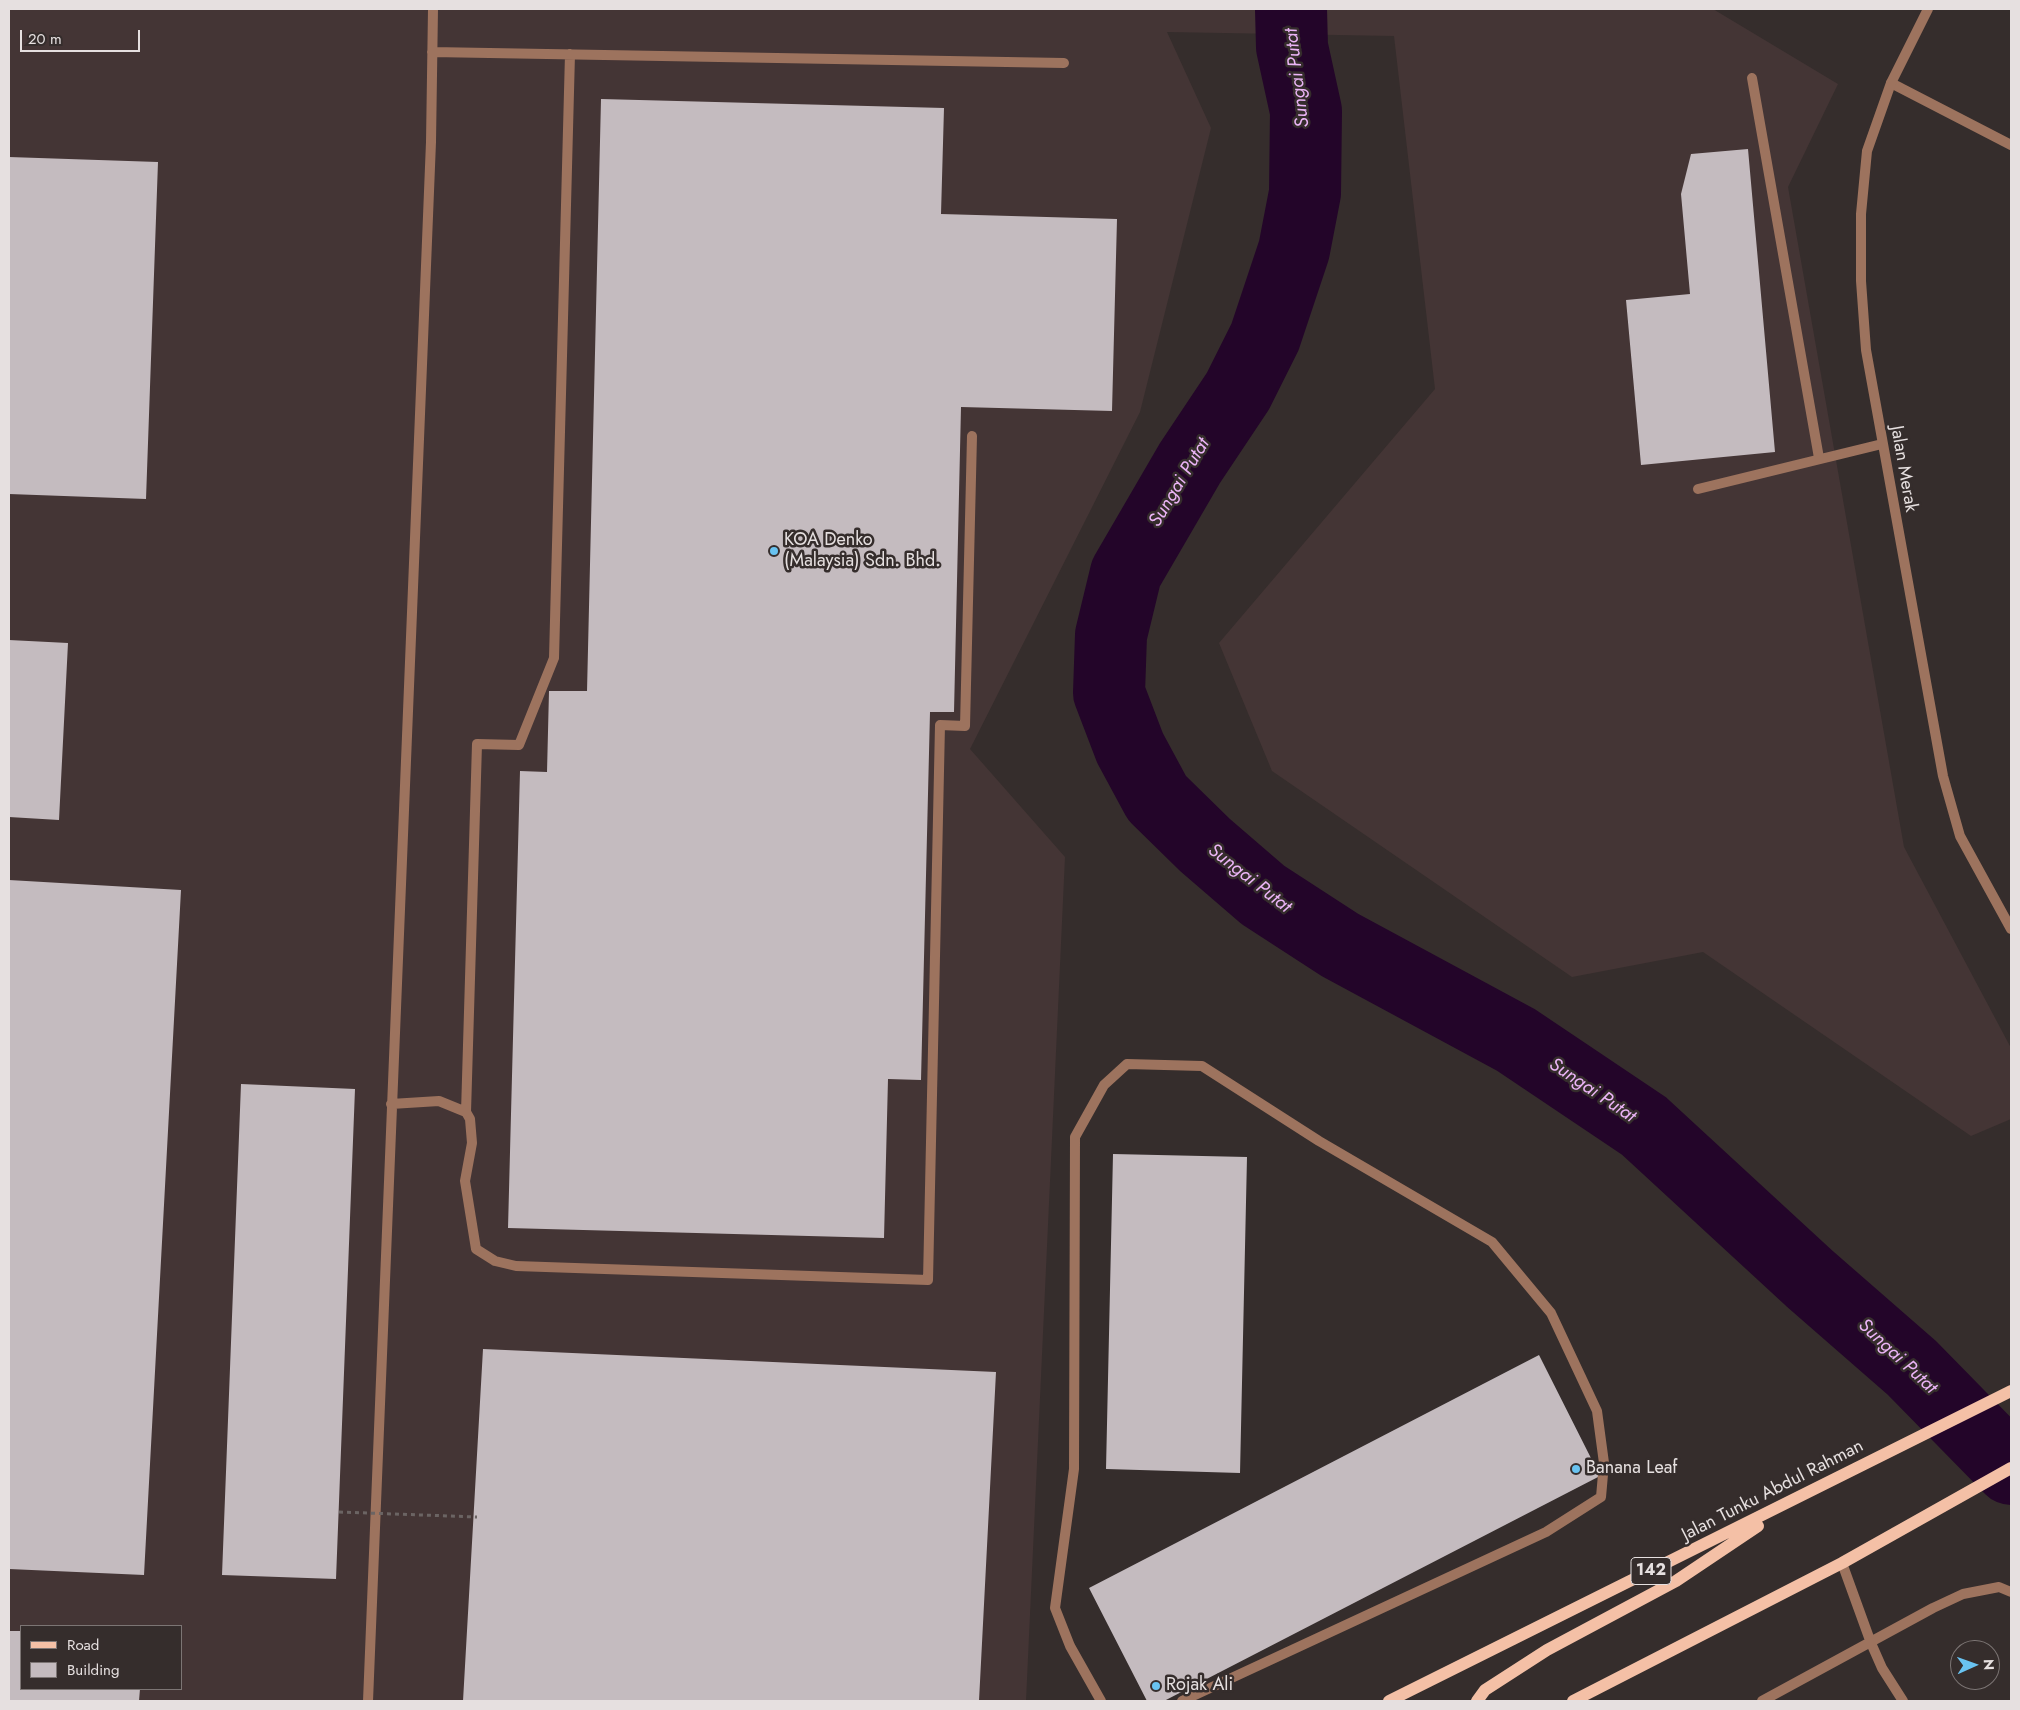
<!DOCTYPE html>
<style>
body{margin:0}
#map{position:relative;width:2020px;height:1710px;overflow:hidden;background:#352d2c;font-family:Jost,sans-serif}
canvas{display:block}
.frame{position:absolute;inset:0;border:10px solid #e6e0e0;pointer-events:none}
.legend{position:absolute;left:20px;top:1625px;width:162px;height:65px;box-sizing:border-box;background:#352d2c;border:1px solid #7c7574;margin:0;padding:6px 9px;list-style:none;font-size:15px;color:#e6e0e0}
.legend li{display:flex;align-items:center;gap:10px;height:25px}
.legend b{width:25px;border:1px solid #7c7574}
.north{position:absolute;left:1950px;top:1640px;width:50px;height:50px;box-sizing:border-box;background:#352d2c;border:1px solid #7c7574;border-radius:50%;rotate:88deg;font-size:14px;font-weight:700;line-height:20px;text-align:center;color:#e6e0e0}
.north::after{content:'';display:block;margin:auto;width:18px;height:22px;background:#69c3f1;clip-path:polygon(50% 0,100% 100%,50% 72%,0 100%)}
.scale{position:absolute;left:20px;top:30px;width:120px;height:22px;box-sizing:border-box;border:2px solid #e6e0e0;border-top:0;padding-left:6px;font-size:15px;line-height:18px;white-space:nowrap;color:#e6e0e0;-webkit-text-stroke:4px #352d2c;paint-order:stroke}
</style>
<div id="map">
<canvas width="2020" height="1710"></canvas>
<div class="frame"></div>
<ul class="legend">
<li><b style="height:6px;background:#f4c0a6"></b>Road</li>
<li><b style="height:14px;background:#c4bbbf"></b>Building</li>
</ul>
<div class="north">N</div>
<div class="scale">20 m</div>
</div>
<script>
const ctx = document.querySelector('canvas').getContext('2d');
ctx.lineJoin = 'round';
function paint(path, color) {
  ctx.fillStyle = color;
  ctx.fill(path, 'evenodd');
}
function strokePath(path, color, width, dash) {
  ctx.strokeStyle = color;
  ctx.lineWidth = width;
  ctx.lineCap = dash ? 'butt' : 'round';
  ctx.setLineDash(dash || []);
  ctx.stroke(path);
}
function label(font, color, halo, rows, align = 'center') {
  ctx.font = font + ' Jost,sans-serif';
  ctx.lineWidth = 5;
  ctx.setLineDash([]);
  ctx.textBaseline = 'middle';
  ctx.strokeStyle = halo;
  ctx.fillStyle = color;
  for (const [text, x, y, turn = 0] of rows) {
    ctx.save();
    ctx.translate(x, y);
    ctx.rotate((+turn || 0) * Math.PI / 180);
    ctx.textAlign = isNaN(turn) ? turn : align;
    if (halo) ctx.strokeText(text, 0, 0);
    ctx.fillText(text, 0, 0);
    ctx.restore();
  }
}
paint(new Path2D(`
 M9 9H1713L1838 84 1788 187 1904 847 2011 1048V1119L1971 1136 1703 952 1572 977 1272 771 1219 643 1435 389 1394 36 1167 32 1211 128 1140 412 970 749 1065 857 1026 1701H9ZM21 1626H181V1689H21Z`), '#443535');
strokePath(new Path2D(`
 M1291 9 1292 47 1306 111 1305 193 1294 250 1265 337 1238 391 1190 463 1126 573 1111 635 1109 693 1130 748 1157 798 1205 845 1263 895 1340 945 1516 1040 1644 1126 1810 1279 1912 1368 2011 1469`), '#230529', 72);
paint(new Path2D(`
 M601 99 944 108 941 214 1117 219 1112 411 961 407 954 712H930L921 1080 888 1079 884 1238 508 1228 520 771 547 772 549 691H587Z
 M1748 149 1775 452 1641 465 1626 300 1690 294 1681 194 1691 154Z
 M9 157 158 162 146 499 9 494Z
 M9 640 68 643 59 820 9 817Z
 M9 880 181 890 144 1575 9 1569Z
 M241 1084 355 1089 336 1579 222 1575Z
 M1113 1154 1247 1157 1240 1473 1106 1469Z
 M483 1349 996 1372 979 1701H463Z
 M1539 1355 1600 1476 1164 1701H1147L1089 1588Z
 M9 1631H21V1689H140L139 1701H9Z`), '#c4bbbf');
strokePath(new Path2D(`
 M432 52 1064 63
 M1752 78 1819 458
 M1891 83 2011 145
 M1698 489 1882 444
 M391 1104 439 1101 466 1112 470 1119 472 1143 465 1181 476 1249 495 1261 516 1266 928 1280 940 725 965 726 972 436
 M466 1112 477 744 519 745 554 658 570 54
 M1871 1643 1882 1668 1903 1701
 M368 1701 431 142 433 9
 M1101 1701 1070 1646 1055 1608 1074 1469 1075 1137 1104 1085 1127 1064 1202 1066 1319 1141 1492 1242 1551 1313 1597 1411 1604 1463 1601 1497 1546 1532 1182 1701`), '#9d735e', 10);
strokePath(new Path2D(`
 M1928 9 1891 83 1867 151 1861 214V281L1866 350 1943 776 1960 836 2011 929
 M1842 1563 1871 1643
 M1762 1701 1933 1608 1963 1594 1999 1587 2011 1592`), '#9d735e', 10);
strokePath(new Path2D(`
 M1389 1701 2011 1391
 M1477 1701 1485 1690 1547 1650 1676 1581 1758 1526
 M1573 1701 1842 1563 2011 1468`), '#f4c0a6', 12);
strokePath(new Path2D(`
 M339 1512 477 1517`), '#6b6463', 3, [4, 4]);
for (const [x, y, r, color] of [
 [774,551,5,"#69c3f1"],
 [1576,1469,5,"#69c3f1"],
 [1156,1686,5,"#69c3f1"]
]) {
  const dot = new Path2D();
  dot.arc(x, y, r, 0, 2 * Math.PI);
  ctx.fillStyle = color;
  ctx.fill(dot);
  strokePath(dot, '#352d2c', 2);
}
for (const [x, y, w] of [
 [1651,1571,40]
]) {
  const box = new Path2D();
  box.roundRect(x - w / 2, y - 13.5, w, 27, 4);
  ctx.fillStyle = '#352d2c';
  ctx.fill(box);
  strokePath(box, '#e6e0e0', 1);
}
label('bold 16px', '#e6e0e0', null, [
 ["142",1651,1571]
]);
label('18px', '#e6e0e0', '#352d2c', [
 ["Jalan Merak",1903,469,80],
 ["Jalan Tunku Abdul Rahman",1773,1491,-27]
]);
label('18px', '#e6e0e0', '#352d2c', [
 ["KOA Denko",784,541],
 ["(Malaysia) Sdn. Bhd.",784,562],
 ["Banana Leaf",1586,1469],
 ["Rojak Ali",1166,1686]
], 'left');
label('italic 19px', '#ebb4f6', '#352d2c', [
 ["Sungai Putat",1298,78,-97],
 ["Sungai Putat",1180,483,-59],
 ["Sungai Putat",1249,879,38],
 ["Sungai Putat",1592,1091,34],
 ["Sungai Putat",1897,1357,43]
]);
</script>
